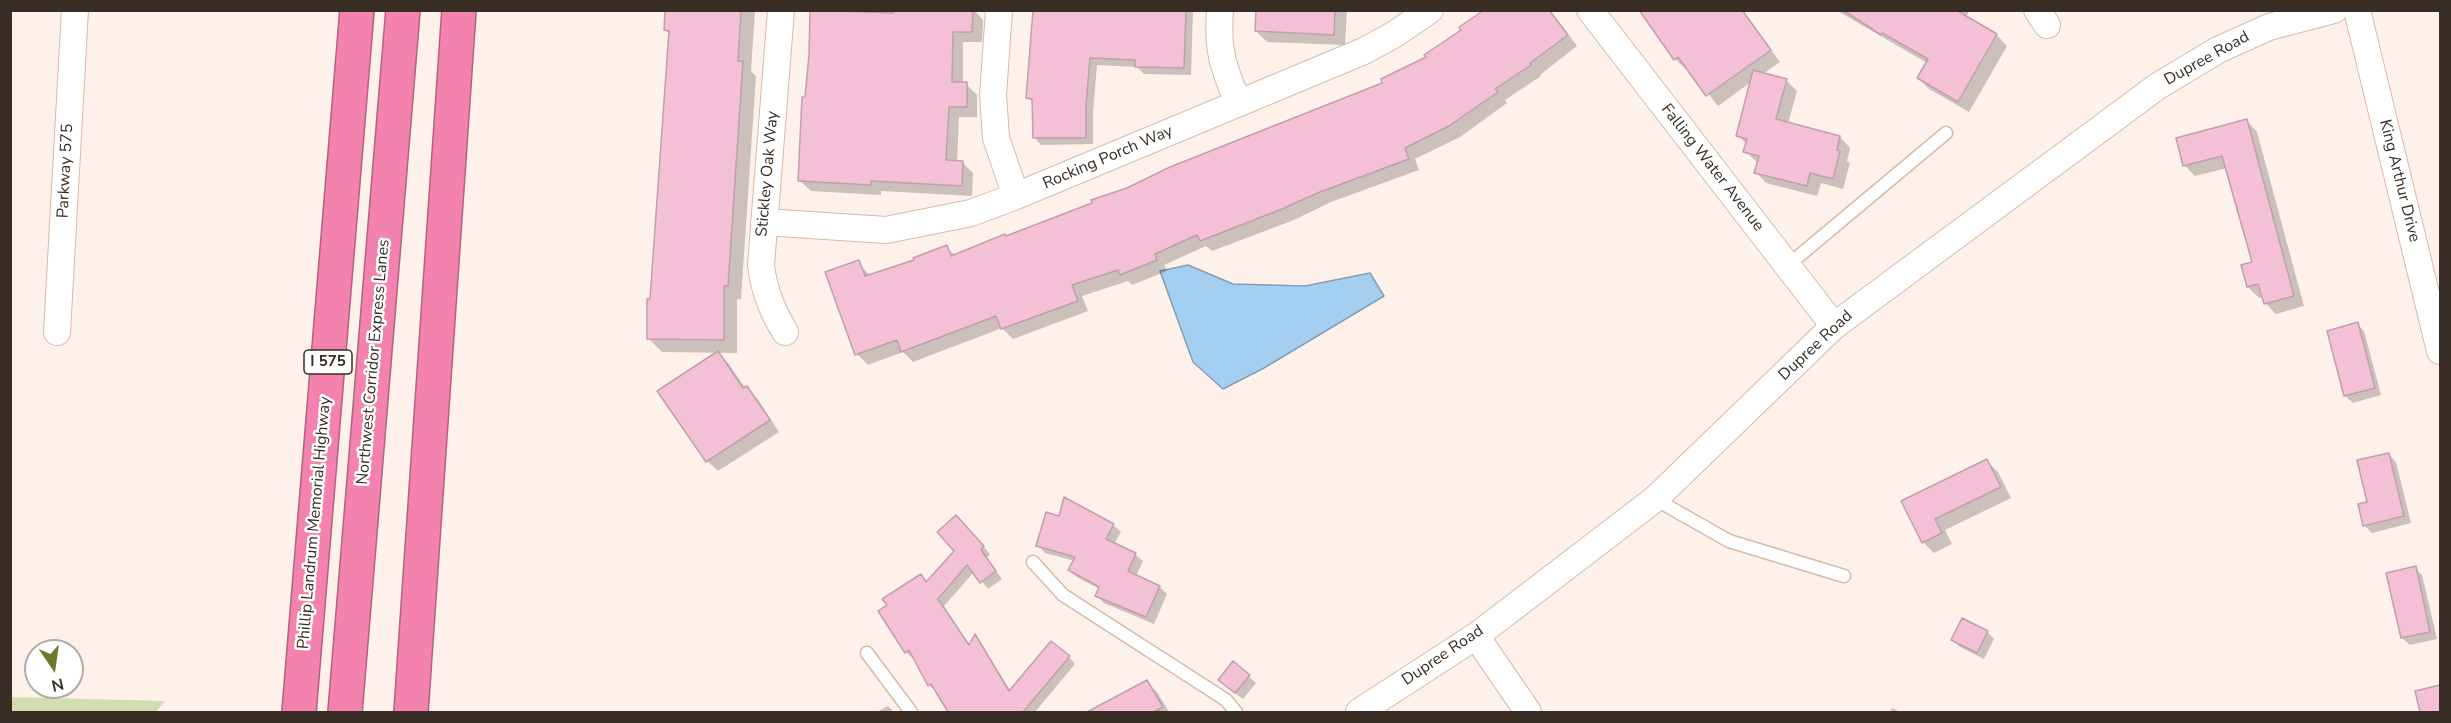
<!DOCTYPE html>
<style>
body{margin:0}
#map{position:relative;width:2451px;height:723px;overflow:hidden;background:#fef1e9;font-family:"Nunito Sans",sans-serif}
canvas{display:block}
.frame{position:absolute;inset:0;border:12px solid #382d25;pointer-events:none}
.north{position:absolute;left:24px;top:639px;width:60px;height:60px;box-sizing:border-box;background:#fff;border:2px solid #afaba8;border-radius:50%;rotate:167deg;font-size:16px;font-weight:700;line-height:24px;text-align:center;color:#382d25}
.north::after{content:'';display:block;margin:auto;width:21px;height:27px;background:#6c7b29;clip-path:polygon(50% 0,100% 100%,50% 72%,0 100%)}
</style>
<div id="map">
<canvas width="2451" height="723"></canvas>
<div class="frame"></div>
<div class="north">N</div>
</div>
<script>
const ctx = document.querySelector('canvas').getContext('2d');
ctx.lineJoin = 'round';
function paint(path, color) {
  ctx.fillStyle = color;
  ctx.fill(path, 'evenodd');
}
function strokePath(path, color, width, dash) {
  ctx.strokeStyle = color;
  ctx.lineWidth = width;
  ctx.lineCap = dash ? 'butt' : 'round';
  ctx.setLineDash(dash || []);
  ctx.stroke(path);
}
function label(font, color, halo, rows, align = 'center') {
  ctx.font = font + ' "Nunito Sans",sans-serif';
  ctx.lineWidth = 5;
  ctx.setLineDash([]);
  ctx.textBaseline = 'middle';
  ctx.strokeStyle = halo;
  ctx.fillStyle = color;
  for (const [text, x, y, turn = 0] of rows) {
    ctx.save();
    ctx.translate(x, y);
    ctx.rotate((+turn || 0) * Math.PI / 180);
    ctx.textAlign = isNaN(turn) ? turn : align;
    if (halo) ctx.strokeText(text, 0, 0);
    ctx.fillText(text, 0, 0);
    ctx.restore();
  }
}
paint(new Path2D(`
 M11 697 165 701 156 712H11Z`), '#d2ddb2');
const water = new Path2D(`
 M1188 265 1233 284 1305 286 1370 273 1384 296 1264 368 1223 389 1193 362 1160 271Z`);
paint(water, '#a4cff1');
strokePath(water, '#849eb4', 1.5);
paint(new Path2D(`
 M667 10H755L751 71 756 76 741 299H737V353L662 352 648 338 670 34 665 30Z
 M811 10 840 11 844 14H895V10H974L983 20 982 42H963V84H966L977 95V117H959L957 162H962L973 173 972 196 881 191V195L811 191 800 181 810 55Z
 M1034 10H1193L1191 75 1144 74 1137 67 1097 65 1093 113V144L1041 145 1034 137V103L1028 98Z
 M1256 10H1347L1345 45 1267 42 1256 31Z
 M1487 10H1550L1577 46 1540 75 1541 76 1505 100 1507 103 1460 137 1415 159 1419 170 1331 202 1294 220 1212 251 1206 246 1164 265 1167 271 1132 285 1128 281 1082 296 1088 311 1013 339 1002 328 913 362 903 352 868 365 857 354 858 262 870 276 916 261 946 247 956 256 1007 238 1384 83 1428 58Z
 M1741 10 1780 62 1763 74 1786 80 1797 91 1788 124 1840 137 1850 148 1847 161 1850 163 1843 189 1821 183 1817 196 1766 183 1756 172 1758 163 1745 151 1747 145 1738 135 1751 82 1718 106 1688 68 1686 69 1675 59Z
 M1836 10H1970L1965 18 1997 35 2007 46 1969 112 1929 89 1918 78 1927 63Z
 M2247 121 2257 132 2304 306 2276 314 2265 303 2263 297 2259 298 2248 287 2243 266 2254 263 2227 168 2195 176 2184 165Z
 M2357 324 2364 331 2381 395 2353 403 2345 396Z
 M718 353 729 364 745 388 757 398 779 432 718 471 707 461Z
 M2388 454 2396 462 2411 523 2372 533 2365 526 2360 505 2369 503Z
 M1987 461 1998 472 2011 498 1945 530 1952 544 1934 553 1923 542 1903 502Z
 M1065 499 1113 525 1121 532 1114 544 1135 554 1143 561 1136 576 1160 587 1167 594 1154 624 1104 603 1097 596 1100 589 1077 577 1070 570 1075 561 1045 553 1038 545 1060 517Z
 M963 524 990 554 987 558 1002 579 988 589 974 572 944 606 970 646 975 637 981 643 1011 692 1069 657 1075 664 1035 712H949L937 691 929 685 915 658 913 659 906 652 921 576 928 583 956 551Z
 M2415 568 2422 575 2437 639 2410 645 2402 638Z
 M1987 632 1994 639 1984 659 1960 647 1952 640Z
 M1233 663 1256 683 1243 699 1227 687Z
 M1147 682 1157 692 1169 712H1091Z
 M2440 686V712H2421L2416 692Z
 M888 706 894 712H877Z
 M1892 708 1901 712H1890Z`), '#0003');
const building = new Path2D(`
 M665 10H741L738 61H743L728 286H724V340L647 339V299H650L669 31 664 30Z
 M810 10 893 13V10H973L972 32H953L952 82H967V107H949L946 160 963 161 962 186 871 181V185L798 181 802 97H805L809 55Z
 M1033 10H1186L1184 68 1135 67V60L1090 58 1086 105V138H1033L1032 99 1026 98Z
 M1256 10H1335L1334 35 1255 31Z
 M1484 10H1549L1568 35 1530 63 1531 65 1495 89 1498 92 1449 126 1405 148 1409 159 1320 192 1282 209 1200 241 1197 235 1155 254 1157 260 1120 275 1118 270 1072 285 1078 301 1001 329 996 316 901 352 897 340 855 355 825 272 859 260 865 276 914 260 913 258 947 245 951 256 1005 234 1006 236 1092 203 1091 200 1127 188 1170 167 1382 83 1381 79 1426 57 1424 55 1461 30 1459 27Z
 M1639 10H1742L1771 50 1706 96 1678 57 1674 60Z
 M1843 10H1956L1997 34 1958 102 1917 78 1928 59 1882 33 1881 35Z
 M1753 70 1787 79 1776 119 1840 136 1837 150 1840 151 1833 179 1810 173 1807 186 1754 173 1759 156 1743 152 1747 139 1736 136Z
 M2247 119 2294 296 2264 304 2258 284 2247 287 2241 265 2252 262 2222 156 2183 166 2176 138Z
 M2358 322 2375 388 2344 396 2327 331Z
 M718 351 743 388 747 386 770 420 706 462 657 391Z
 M2389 453 2404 516 2363 526 2358 504 2367 502 2357 460Z
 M1987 459 2001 487 1935 519 1942 533 1922 543 1901 501Z
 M1064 497 1114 524 1106 539 1136 553 1128 571 1160 586 1146 617 1095 596 1099 587 1068 570 1075 557 1036 546 1046 512 1059 516Z
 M956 515 984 546 981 550 996 571 980 583 967 565 938 599 969 645 975 634 1009 691 1051 641 1070 656 1023 712H948L931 684 928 686 909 650 905 653 878 611 887 605 882 599 921 574 926 582 954 551 937 532Z
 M2416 566 2430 632 2401 638 2386 573Z
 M1962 618 1988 631 1977 653 1951 640Z
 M1233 661 1250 675 1235 693 1218 680Z
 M1147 680 1163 707 1153 712H1087Z
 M2440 685V712H2420L2415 691Z`);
paint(building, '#f3c0d5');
strokePath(building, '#c19fad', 1.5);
const lane = new Path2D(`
 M1787 266 1946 133
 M1655 499 1729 541 1844 576
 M1033 562 1063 595 1226 700 1236 712
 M867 653 911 712`);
const street = new Path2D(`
 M781 10 761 265C764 291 772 310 785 332
 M999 10 993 95 996 138 1016 196
 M1220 10C1217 51 1223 66 1238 103
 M1590 10 1834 326
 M2037 10 2047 25
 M2357 10 2440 351
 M764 222 886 230 971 213 1016 196 1364 51 1395 34 1430 10
 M57 332 75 10
 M1476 636 1528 712
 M1359 712 1476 636 1655 499 1834 326 2158 86 2218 50 2269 27 2334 10`);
const highway = new Path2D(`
 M299 712 357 10
 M345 712 403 10
 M411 712 459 10`);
strokePath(lane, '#d7bba6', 15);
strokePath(street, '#d7bba6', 28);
strokePath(highway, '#b2647f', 36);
strokePath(lane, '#fff', 12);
strokePath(street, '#fff', 26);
strokePath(highway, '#f482af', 33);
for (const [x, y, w] of [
 [328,362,48]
]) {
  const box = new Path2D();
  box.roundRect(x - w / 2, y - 12, w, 24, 4.5);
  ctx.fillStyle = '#fff';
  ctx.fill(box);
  strokePath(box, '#382d25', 1.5);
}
label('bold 15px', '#382d25', null, [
 ["I 575",328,362]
]);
label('16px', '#382d25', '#fff', [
 ["Dupree Road",2207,59,-29],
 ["Rocking Porch Way",1108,158,-23],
 ["Falling Water Avenue",1712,168,52],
 ["Parkway 575",66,171,-87],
 ["Stickley Oak Way",768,174,-85],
 ["King Arthur Drive",2399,181,76],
 ["Dupree Road",1816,346,-43],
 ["Northwest Corridor Express Lanes",374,362,-85],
 ["Phillip Landrum Memorial Highway",315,523,-85],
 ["Dupree Road",1443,656,-34]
]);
</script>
